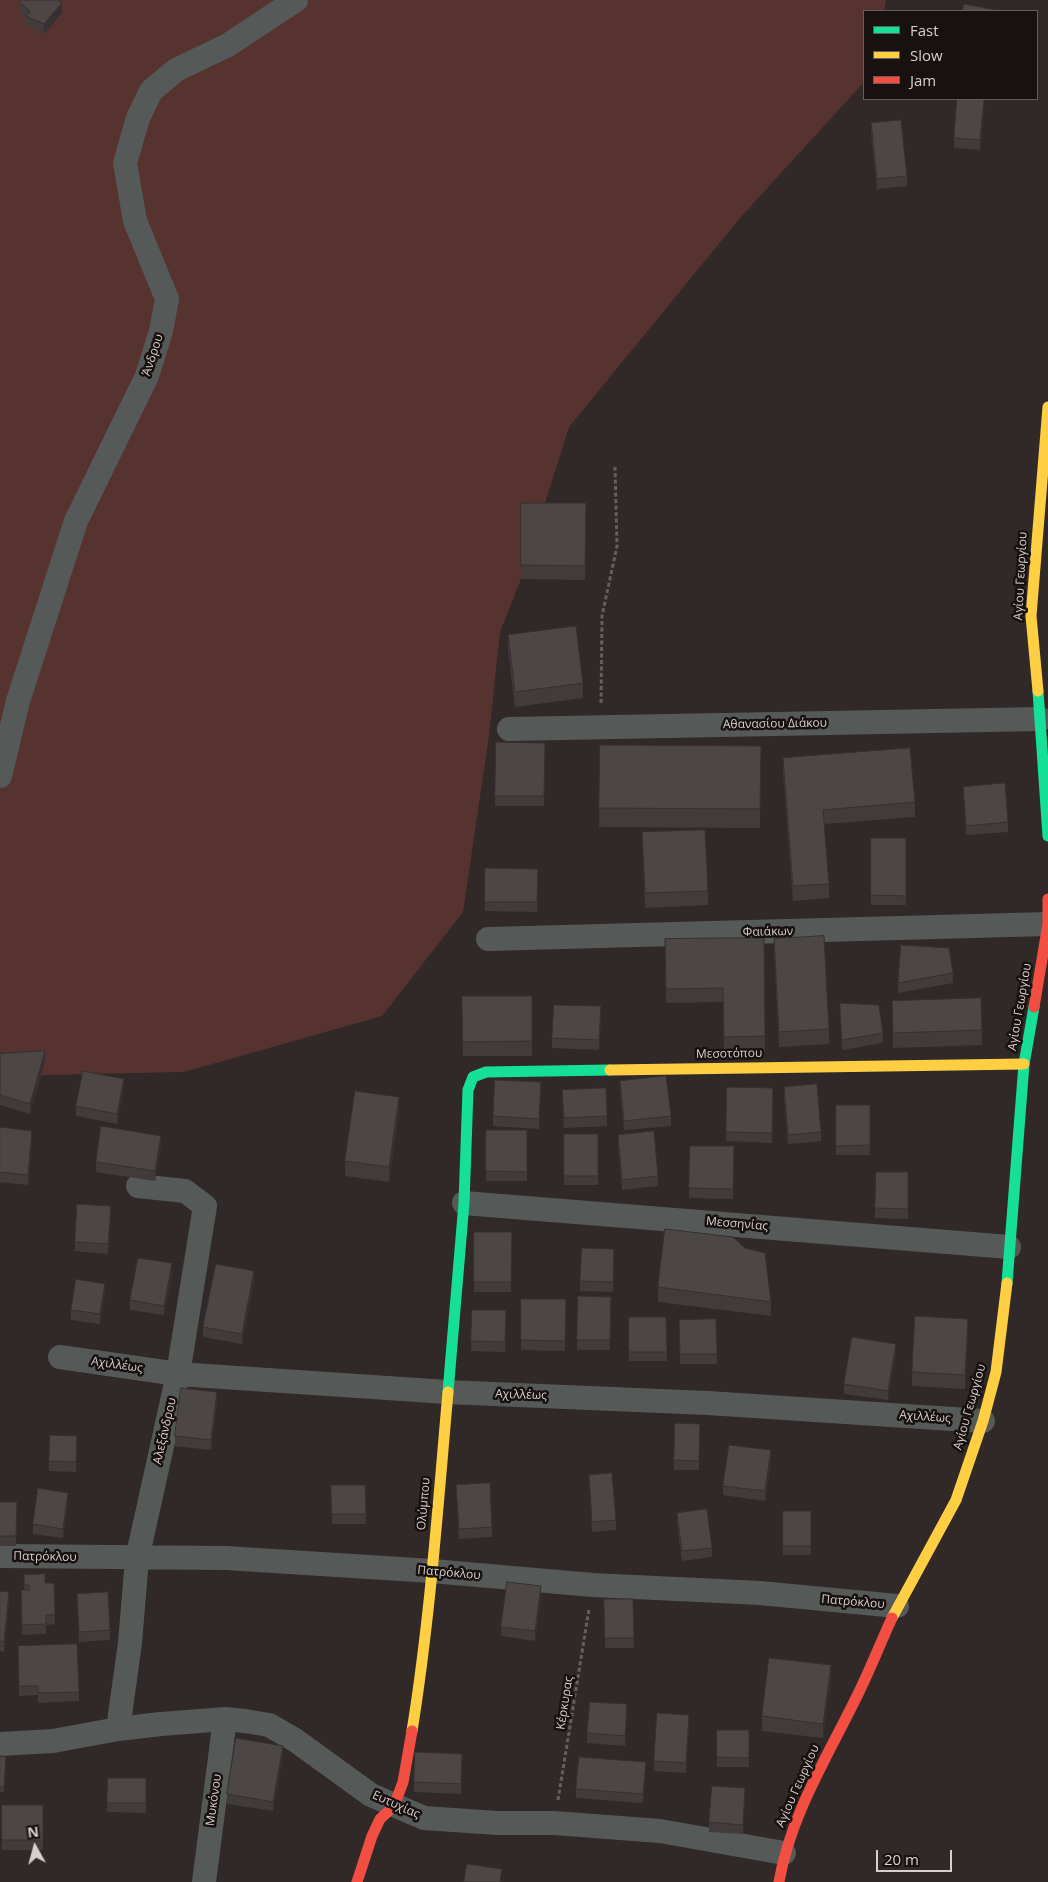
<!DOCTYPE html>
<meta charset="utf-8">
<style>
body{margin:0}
#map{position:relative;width:1048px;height:1882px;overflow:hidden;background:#302928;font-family:"Open Sans",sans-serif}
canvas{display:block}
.legend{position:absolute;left:863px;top:10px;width:175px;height:90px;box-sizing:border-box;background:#171110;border:1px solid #655d5c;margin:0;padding:6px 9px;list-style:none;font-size:15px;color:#d9cfcd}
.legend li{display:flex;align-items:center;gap:10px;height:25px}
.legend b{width:25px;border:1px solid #655d5c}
.north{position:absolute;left:10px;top:1822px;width:50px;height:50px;-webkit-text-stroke:4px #171110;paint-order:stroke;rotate:353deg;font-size:14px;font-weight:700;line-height:20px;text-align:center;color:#d9cfcd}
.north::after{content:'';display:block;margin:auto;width:18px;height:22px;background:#d9cfcd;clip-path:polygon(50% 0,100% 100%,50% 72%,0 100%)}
.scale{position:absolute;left:876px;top:1850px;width:76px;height:22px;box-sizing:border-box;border:2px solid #d9cfcd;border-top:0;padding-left:6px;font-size:15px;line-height:18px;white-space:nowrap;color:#d9cfcd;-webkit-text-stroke:4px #171110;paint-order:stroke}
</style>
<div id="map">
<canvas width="1048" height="1882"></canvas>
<ul class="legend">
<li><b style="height:6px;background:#16e098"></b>Fast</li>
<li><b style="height:6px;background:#ffcf43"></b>Slow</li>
<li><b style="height:6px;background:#f24e42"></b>Jam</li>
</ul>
<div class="north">N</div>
<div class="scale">20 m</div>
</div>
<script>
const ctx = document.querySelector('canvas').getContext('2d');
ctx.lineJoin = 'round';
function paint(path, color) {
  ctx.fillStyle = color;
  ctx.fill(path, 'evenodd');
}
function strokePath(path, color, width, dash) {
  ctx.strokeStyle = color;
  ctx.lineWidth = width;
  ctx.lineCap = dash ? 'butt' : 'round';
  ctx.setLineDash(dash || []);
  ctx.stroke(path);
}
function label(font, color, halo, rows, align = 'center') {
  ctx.font = font + ' "Open Sans",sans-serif';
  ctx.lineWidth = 5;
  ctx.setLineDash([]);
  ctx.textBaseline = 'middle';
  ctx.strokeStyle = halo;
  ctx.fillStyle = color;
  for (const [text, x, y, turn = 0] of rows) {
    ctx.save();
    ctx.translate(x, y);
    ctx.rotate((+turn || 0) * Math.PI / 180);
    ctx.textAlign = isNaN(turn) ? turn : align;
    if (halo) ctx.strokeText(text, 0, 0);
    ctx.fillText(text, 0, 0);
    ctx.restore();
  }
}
paint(new Path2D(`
 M0 0H886L884 11H864V82L740 218 569 427 521 579 500 632 489 736 463 912 382 1016 184 1072 0 1076Z`), '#57332f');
strokePath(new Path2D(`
 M601 703 602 616 617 546 615 467
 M558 1800 589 1609`), '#606260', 3, [4, 2.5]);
strokePath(new Path2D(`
 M509 729 1041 719
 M0 776 18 701 76 521 147 376 161 331 167 299 135 221 125 163 138 118 151 91 176 70 228 45 296 0
 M488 939 1048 924
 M464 1203 1009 1247
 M60 1357 178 1374 447 1392 708 1403 983 1421
 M0 1556 226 1558 432 1571 593 1585 760 1593 897 1606
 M118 1729 130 1643 137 1559 178 1374 205 1206 185 1191 138 1186
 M0 1744 53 1741 118 1729 161 1724 225 1719 245 1721 269 1725 295 1740 371 1795 424 1818 497 1823H554L660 1831 784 1853
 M204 1882 225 1719`), '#555a58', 24);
strokePath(new Path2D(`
 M1038 691 1048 836
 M1007 1283 1024 1064 1034 1007
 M448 1392 464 1203 468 1090 473 1077 486 1072 610 1070`), '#16e098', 11);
strokePath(new Path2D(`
 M1038 691 1031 616 1048 407
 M610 1070 1024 1064
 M892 1618 956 1500 983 1421 996 1372 1007 1283
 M412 1731C430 1619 438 1505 448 1392`), '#ffcf43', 11);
strokePath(new Path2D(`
 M1034 1007 1048 924V899
 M357 1882 372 1836 380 1819 394 1806 403 1782 412 1731
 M779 1882C790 1817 825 1761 854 1702 868 1675 879 1646 892 1618`), '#f24e42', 11);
paint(new Path2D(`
 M19 2 62 13 44 34 26 25V18L19 12Z
 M985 99 980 150 954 148V138Z
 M871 123 907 176V186L877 189 871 133Z
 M521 503H586L585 580 521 579Z
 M508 635 583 683V698L515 707 508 649Z
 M496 742 545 743 544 806H495Z
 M600 745 761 746 760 828 599 827Z
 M783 758 915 802V817L824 824 829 884V898L793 901 783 772Z
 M963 787 1008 822V832L966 835Z
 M642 832 708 891V905L645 908Z
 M871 838H906V905H871Z
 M485 868 538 869 537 912 485 911Z
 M764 938 765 1051H724L723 1002 666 1003 665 939Z
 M774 939 829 1029V1044L779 1047 774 953Z
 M953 973V983L898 993V983Z
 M462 996H532V1056H463Z
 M892 1001 982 1030V1045L893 1048Z
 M840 1003 883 1033V1043L842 1050Z
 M601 1016 599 1050 552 1048V1038Z
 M0 1054 45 1061 30 1114 0 1105Z
 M620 1081 671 1116V1126L624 1130 620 1091Z
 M784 1087 821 1132V1141L788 1144 784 1097Z
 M124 1089 117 1124 76 1116V1106Z
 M562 1090 607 1116V1126L564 1128Z
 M541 1091 539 1129 493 1126V1116Z
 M773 1098 772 1143 726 1141V1132Z
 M836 1105H870V1155H836Z
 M399 1111 389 1182 345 1176V1161Z
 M0 1127 32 1140 28 1185 0 1182Z
 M486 1130H527V1181H486Z
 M564 1134H598V1185H564Z
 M618 1135 658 1176V1186L622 1190 618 1145Z
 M161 1145 155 1181 96 1172V1162Z
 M690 1146H734L733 1199 689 1198Z
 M908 1172V1219L875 1218V1208Z
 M111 1216 108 1254 75 1251V1242Z
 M474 1232H512L511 1292H474Z
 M614 1259 613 1292 580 1291V1281Z
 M172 1273 164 1315 130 1310V1300Z
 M254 1281 242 1344 203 1337V1327Z
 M658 1287 771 1302V1316L658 1302Z
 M105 1294 100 1324 71 1320V1310Z
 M578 1296 611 1297 610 1350H577Z
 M521 1299H566L565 1351 521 1350Z
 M472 1310H506L505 1352 471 1351Z
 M629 1317H666L667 1361H629Z
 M716 1319 717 1364H680L679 1320Z
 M968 1333 965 1389 912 1386V1372Z
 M896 1353 888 1400 844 1394V1384Z
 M217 1401 211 1450 175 1446V1436Z
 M700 1424 699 1470H674V1460Z
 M77 1436 76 1472 49 1471V1461Z
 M771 1460 765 1501 723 1495V1486Z
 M589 1475 616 1520V1530L592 1532Z
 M331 1485H365L366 1524H332Z
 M456 1485 492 1527V1537L459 1539Z
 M0 1502H17L16 1546H0Z
 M68 1502 63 1538 33 1534V1524Z
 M783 1511H811V1555H783Z
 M677 1513 712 1548V1557L682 1561 677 1523Z
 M24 1575 45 1583 55 1615V1624L46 1625V1634L22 1635 21 1590H24Z
 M0 1591 9 1602 4 1652 0 1651Z
 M77 1594 110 1630V1640L79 1642Z
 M541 1596 535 1641 501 1636V1627Z
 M604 1599H633L634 1648H605Z
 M18 1656 79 1692V1701L38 1703V1695L19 1696Z
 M831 1679 823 1738 762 1731V1716Z
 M627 1714 625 1746 587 1743V1733Z
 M689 1725 686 1773 654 1771V1761Z
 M717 1730H749V1767H717Z
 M0 1756 6 1757 4 1792H0Z
 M283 1756 273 1811 227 1804V1794Z
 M462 1764 461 1794 414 1792V1782Z
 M646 1772 643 1803 576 1798V1789Z
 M108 1778H146V1813L107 1812Z
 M745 1798 743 1834 709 1832V1822Z
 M2 1805H43V1850H2Z`), '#413c3b');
paint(new Path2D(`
 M62 3V13L44 34V24Z
 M984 99H985L980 150V140Z
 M45 1051V1061L30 1114V1104Z
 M124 1079V1089L117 1124V1114Z
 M399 1097V1111L389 1182V1167Z
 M32 1131V1140L28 1185V1175Z
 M161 1136V1145L155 1181V1171Z
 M111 1206V1216L108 1254V1244Z
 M172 1263V1273L164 1315V1306Z
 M254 1271V1281L242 1344V1334Z
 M105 1284V1294L100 1324V1314Z
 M968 1319V1333L965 1389V1375Z
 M896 1344V1353L888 1400V1391Z
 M217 1392V1401L211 1450V1440Z
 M771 1450V1460L765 1501V1491Z
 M68 1493V1502L63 1538V1529Z
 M541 1586V1596L535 1641V1631Z
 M9 1592V1602L4 1652V1642Z
 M831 1665V1679L823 1738V1724Z
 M627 1704V1714L625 1746V1736Z
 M689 1715V1725L686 1773V1763Z
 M283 1746V1756L273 1811V1802Z
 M646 1762V1772L643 1803V1794Z
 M745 1788V1798L743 1834V1825Z`), '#353130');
const building = new Path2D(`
 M21 0H58L62 3 44 24 26 16 30 11 19 2Z
 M964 4 1002 11H962Z
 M957 99H984L980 140 954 138Z
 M901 120 907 176 877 179 871 123Z
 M521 503H586L585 566 521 565Z
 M576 626 583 683 515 692 508 635Z
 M496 742 545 743 544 796H495Z
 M600 745 761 746 760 809 599 808Z
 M910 748 915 802 823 810 829 884 793 886 783 758Z
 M1005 783 1008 822 966 826 963 787Z
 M705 830 708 891 645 893 642 832Z
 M871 838H906V896L871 895Z
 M485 868 538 869 537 902H485Z
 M824 936 829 1029 779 1032 774 939Z
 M764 938 765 1036 724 1037 723 988 666 989 665 939Z
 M901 945 949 948 953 973 898 983Z
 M462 996H532V1041L463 1042Z
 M981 998 982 1030 893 1033 892 1001Z
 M840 1003 879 1005 883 1033 842 1040Z
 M554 1005 601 1006 599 1040 552 1038Z
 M45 1051 30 1104 0 1095V1054Z
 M83 1071 124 1079 117 1114 76 1106Z
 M666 1076 671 1116 624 1121 620 1081Z
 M495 1080 541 1082 539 1119 493 1116Z
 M817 1084 821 1132 788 1135 784 1087Z
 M727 1087 773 1088 772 1133 726 1132Z
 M606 1088 607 1116 564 1118 562 1090Z
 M355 1091 399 1097 389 1167 345 1161Z
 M836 1105H870V1145L836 1146Z
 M101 1126 161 1136 155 1171 96 1162Z
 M0 1127 32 1131 28 1175 0 1172Z
 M486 1130H527V1172L486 1171Z
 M654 1131 658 1176 622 1180 618 1135Z
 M564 1134H598V1176H564Z
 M690 1146H734L733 1189 689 1188Z
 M876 1172H908V1209L875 1208Z
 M77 1204 111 1206 108 1244 75 1242Z
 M665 1229 733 1237 745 1248 765 1253 771 1302 658 1287Z
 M474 1232H512L511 1282H474Z
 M582 1248 614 1249 613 1282 580 1281Z
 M138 1258 172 1263 164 1306 130 1300Z
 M216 1264 254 1271 242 1334 203 1327Z
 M76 1279 105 1284 100 1314 71 1310Z
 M578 1296 611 1297 610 1340H577Z
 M521 1299H566L565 1341 521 1340Z
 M472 1310H506L505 1342 471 1341Z
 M915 1316 968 1319 965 1375 912 1372Z
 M629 1317H666L667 1352H629Z
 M716 1319 717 1354H680L679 1320Z
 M852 1337 896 1344 888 1391 844 1384Z
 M181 1388 217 1392 211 1440 175 1436Z
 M675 1423 700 1424 699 1461 674 1460Z
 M50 1435 77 1436 76 1462 49 1461Z
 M729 1445 771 1450 765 1491 723 1486Z
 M612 1473 616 1520 592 1522 589 1475Z
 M490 1483 492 1527 459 1529 456 1485Z
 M331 1485H365L366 1514H332Z
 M38 1488 68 1493 63 1529 33 1524Z
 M0 1502H17L16 1536H0Z
 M707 1509 712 1548 682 1551 677 1513Z
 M783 1511H811V1546H783Z
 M45 1574V1583H54L55 1615H46V1624L22 1625 21 1590H30L29 1585H24V1575Z
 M507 1582 541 1586 535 1631 501 1627Z
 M0 1591 9 1592 4 1642 0 1641Z
 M108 1592 110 1630 79 1632 77 1594Z
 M604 1599H633L634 1638H605Z
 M77 1644 79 1692 38 1693V1686H19L18 1646Z
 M769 1658 831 1665 823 1724 762 1716Z
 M590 1702 627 1704 625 1736 587 1733Z
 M657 1713 689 1715 686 1763 654 1761Z
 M717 1730H749V1758L717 1757Z
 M236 1738 283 1746 273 1802 227 1794Z
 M415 1752 462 1754 461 1784 414 1782Z
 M0 1756 6 1757 4 1787H0Z
 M579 1757 646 1762 643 1794 576 1789Z
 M108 1778H146V1803H107Z
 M712 1786 745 1788 743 1825 709 1822Z
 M2 1805H43V1840H2Z
 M467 1864 502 1869 500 1882H464Z`);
paint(building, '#4c4645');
strokePath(building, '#353130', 1);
label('12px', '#d9cfcd', '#171110', [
 ["Άνδρου",153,355,-72],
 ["Αγίου Γεωργίου",1021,576,-87],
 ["Αθανασίου Διάκου",775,724,-1],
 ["Φαιάκων",768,932,-1],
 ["Αγίου Γεωργίου",1020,1007,-80],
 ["Μεσοτόπου",729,1054,-1],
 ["Μεσσηνίας",737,1224,5],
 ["Αχιλλέως",117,1365,8],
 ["Αχιλλέως",521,1395,2],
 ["Αγίου Γεωργίου",970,1407,-74],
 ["Αχιλλέως",925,1417,4],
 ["Αλεξάνδρου",165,1431,-77],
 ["Ολύμπου",424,1504,-85],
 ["Πατρόκλου",45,1557,1],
 ["Πατρόκλου",449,1573,5],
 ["Πατρόκλου",853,1602,5],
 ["Κέρκυρας",565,1703,-81],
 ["Αγίου Γεωργίου",798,1786,-66],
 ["Μυκόνου",214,1800,-82],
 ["Ευτυχίας",396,1805,24]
]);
</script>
